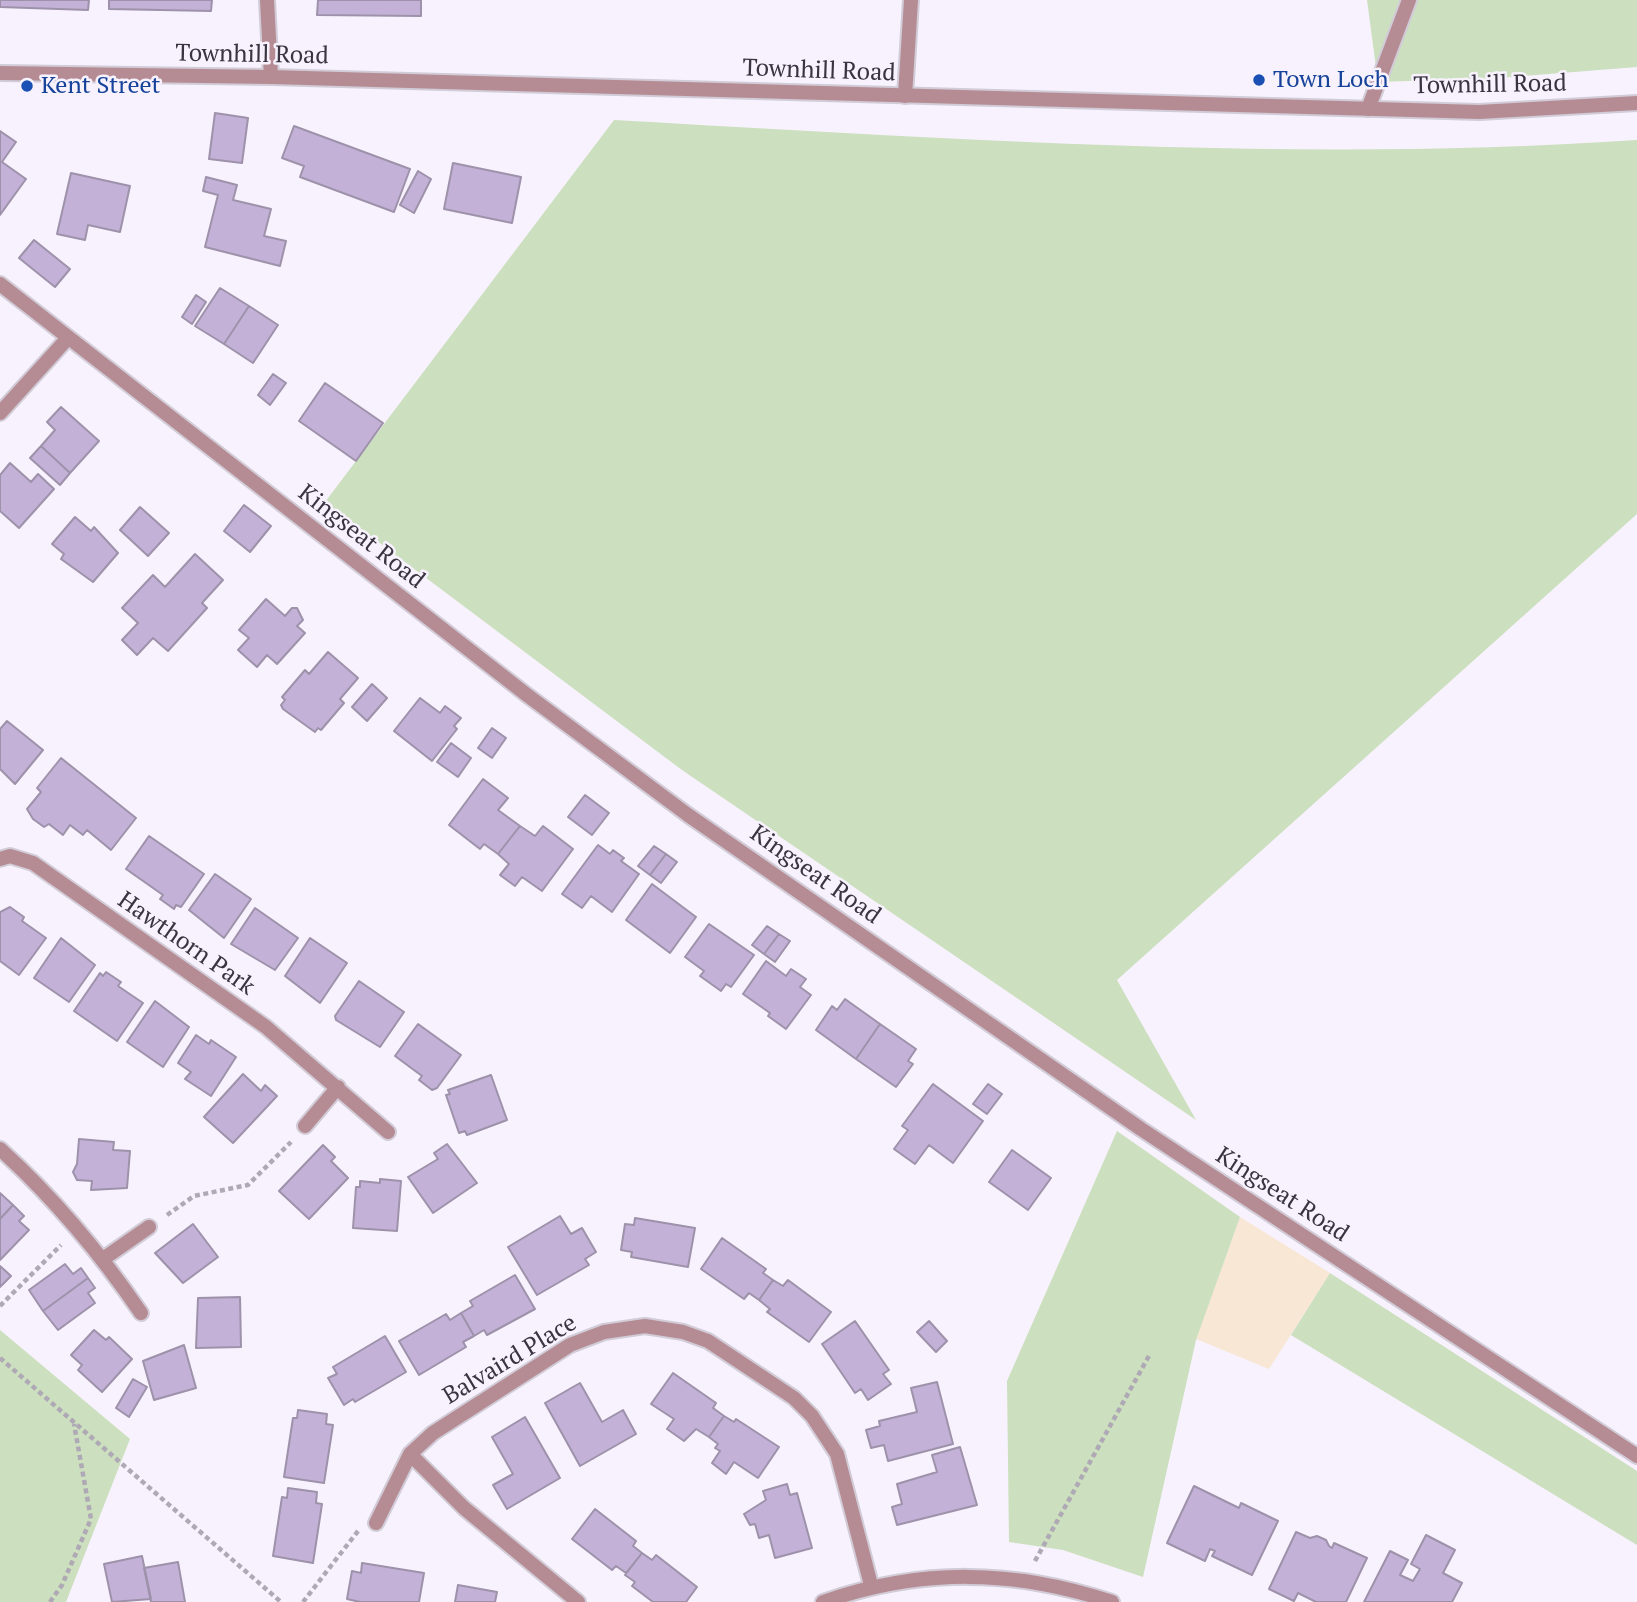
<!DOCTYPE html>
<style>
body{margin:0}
canvas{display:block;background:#f7f2fd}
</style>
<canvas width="1637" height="1602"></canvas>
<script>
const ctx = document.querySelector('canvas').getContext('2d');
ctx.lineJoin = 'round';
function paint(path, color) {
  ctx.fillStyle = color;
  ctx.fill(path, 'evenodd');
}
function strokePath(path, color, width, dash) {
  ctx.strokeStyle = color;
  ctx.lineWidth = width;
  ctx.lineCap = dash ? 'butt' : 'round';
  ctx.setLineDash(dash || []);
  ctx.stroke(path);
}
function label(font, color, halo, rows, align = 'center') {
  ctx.font = font + ' "PT Serif",serif';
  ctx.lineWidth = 5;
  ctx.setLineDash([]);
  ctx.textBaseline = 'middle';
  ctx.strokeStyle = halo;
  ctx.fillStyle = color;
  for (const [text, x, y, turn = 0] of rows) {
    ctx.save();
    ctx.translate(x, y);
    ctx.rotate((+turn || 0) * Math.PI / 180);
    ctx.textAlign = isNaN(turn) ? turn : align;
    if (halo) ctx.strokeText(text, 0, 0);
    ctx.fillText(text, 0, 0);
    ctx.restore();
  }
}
paint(new Path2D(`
 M1240 1217 1330 1273 1269 1369 1196 1339Z`), '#f9e7d6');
paint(new Path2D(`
 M1367 0H1637V67L1498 78 1378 82Z
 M614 120C954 139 1297 163 1637 140V514L1117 980 1196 1120 682 770 325 502Z
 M1117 1131 1240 1217 1196 1340 1143 1577 1063 1550 1009 1542 1007 1381Z
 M1330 1273 1637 1471V1545L1291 1335Z
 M0 1330 130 1439 66 1602H0Z`), '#ccdfbe');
const building = new Path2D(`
 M0 0H89L88 10 0 7Z
 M109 0H212L211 11 109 9Z
 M318 0H421V16L317 15Z
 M215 113 248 118 242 163 209 159Z
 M294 126 410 169 394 212 300 177 304 166 282 158Z
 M0 131 16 142 2 162 26 179 0 215Z
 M453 163 521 177 512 223 444 209Z
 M418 171 431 179 414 213 400 205Z
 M71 173 130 186 120 232 88 225 85 240 57 234Z
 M206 177 237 185 233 200 271 209 264 236 286 241 280 266 205 247 218 195 203 191Z
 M34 240 70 269 55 287 19 258Z
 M220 288 249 306 224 344 195 326Z
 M196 295 206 302 192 324 182 317Z
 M249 306 278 325 253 363 224 344Z
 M273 374 286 383 270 405 258 395Z
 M325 383 383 423 356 461 299 421Z
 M61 407 99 441 70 473 41 446 55 430 47 422Z
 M41 446 70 473 60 485 30 458Z
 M10 463 31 482 38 474 54 489 19 528 0 511V475Z
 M244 505 271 526 250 552 224 531Z
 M140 507 169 533 148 556 120 530Z
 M75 517 91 531 94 527 118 553 93 582 61 559 64 554 52 544Z
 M195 554 223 580 202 603 207 608 168 651 153 638 137 655 122 640 138 623 122 608 153 575 165 587Z
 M266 599 285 616 292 608H297L303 620 297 626 305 633 277 664 267 655 257 667 238 650 249 638 239 630Z
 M328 652 358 678 340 699 344 703 321 730 318 728 315 732 283 709 281 705 285 700 282 697 305 670 309 674Z
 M372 684 387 698 367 721 352 707Z
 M420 698 440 713 445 706 461 718 454 726 457 729 432 761 394 731Z
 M7 721 43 750 15 784 0 769V729Z
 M492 728 506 738 492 758 478 748Z
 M451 743 471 758 458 777 437 762Z
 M61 758 136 818 111 850 87 830 83 835 70 825 63 835 49 824 44 827 33 819 27 809 41 792 37 788Z
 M483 779 508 798 498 810 520 826 498 854 484 844 480 849 449 825Z
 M585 795 609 813 592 835 568 817Z
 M520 826 535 836 543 826 573 849 542 891 522 877 515 886 500 875 509 864 498 854Z
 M149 836 204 874 181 907 176 905 174 909 160 899 163 895 126 869Z
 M598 845 610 854 613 850 624 858 621 861 639 874 612 912 591 896 582 908 562 894Z
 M654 846 666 854 650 875 638 866Z
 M666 854 677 862 661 883 650 875Z
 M215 874 251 899 224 938 189 910Z
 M652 884 696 917 670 953 626 920Z
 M10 907 24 917 22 921 46 938 19 975 0 961V912Z
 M255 908 298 938 275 970 231 944Z
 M709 924 754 955 731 987 726 984 721 991 700 976 704 971 685 957Z
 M767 926 779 934 764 954 752 945Z
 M779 934 790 941 775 962 764 954Z
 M61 938 95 965 69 1002 34 978Z
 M310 938 347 963 320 1003 285 976Z
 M766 961 786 976 791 969 806 979 800 987 811 995 786 1029 768 1016 770 1013 743 994Z
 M106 972 121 982 118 986 143 1003 117 1041 74 1011 100 973 103 976Z
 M359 981 404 1012 380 1047 336 1020 335 1016Z
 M845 999 880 1024 856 1059 816 1030 832 1006 837 1010Z
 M155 1001 189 1027 163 1067 127 1042Z
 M418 1024 461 1055 437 1088 432 1090 419 1080 422 1076 395 1056Z
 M880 1024 916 1049 908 1061 913 1064 896 1087 856 1059Z
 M196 1035 209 1044 211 1040 236 1057 211 1096 185 1079 191 1072 178 1063Z
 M243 1074 261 1091 265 1085 277 1096 233 1143 204 1117Z
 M491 1075 507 1120 467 1135 465 1131 459 1133 446 1095 450 1094 448 1090Z
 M933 1084 983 1121 953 1163 929 1145 915 1164 894 1149 908 1130 902 1126Z
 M988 1084 1002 1094 987 1114 973 1104Z
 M79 1139 114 1142 113 1150 130 1151 127 1188 91 1190 92 1181 77 1180 73 1172 77 1164Z
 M447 1144 477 1183 433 1213 408 1177 438 1159 434 1153Z
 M323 1145 335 1157 331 1161 348 1178 309 1219 279 1191Z
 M1012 1150 1051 1178 1028 1210 989 1182Z
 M380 1179 401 1181 397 1231 353 1228 356 1187H360V1181L380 1183Z
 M0 1193 13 1205 0 1219Z
 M13 1205 24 1216 19 1221 29 1230 0 1260V1219Z
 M560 1216 571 1234 582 1228 596 1252 585 1259 589 1265 537 1295 508 1247Z
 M635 1218 695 1228 688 1267 631 1257 632 1252 621 1250 625 1224 634 1225Z
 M193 1224 218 1257 183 1283 155 1253Z
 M722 1238 766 1269 763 1273 773 1280 759 1300 749 1293 744 1299 701 1269Z
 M65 1264 73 1274 81 1268 88 1278 43 1311 29 1290Z
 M0 1266 11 1276 0 1287Z
 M515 1275 535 1309 487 1335 484 1330 474 1336 461 1313 473 1306 470 1301Z
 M88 1278 95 1288 88 1293 95 1303 58 1330 43 1311Z
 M773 1280 783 1286 788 1280 831 1312 809 1342 767 1312 770 1309 759 1300Z
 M240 1297 241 1347 196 1348 198 1298Z
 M461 1313 474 1336 463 1342 466 1347 419 1375 399 1341 446 1314 450 1320Z
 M855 1321 889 1370 883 1374 891 1384 868 1400 861 1389 855 1393 822 1344Z
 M929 1321 947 1341 936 1352 917 1332Z
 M94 1330 106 1340 109 1337 132 1359 102 1392 78 1370 82 1365 71 1355Z
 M385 1336 406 1372 355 1402 353 1399 344 1405 328 1378 337 1374 333 1367Z
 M184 1345 196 1388 154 1400 143 1361Z
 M673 1373 716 1403 713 1408 724 1416 709 1437 696 1429 684 1441 667 1429 674 1419 651 1404Z
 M133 1379 147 1387 129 1417 116 1408Z
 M937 1382 953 1444 888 1461 884 1445 871 1448 866 1430 880 1426 879 1421 917 1412 911 1388Z
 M580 1383 602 1422 623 1410 636 1434 580 1466 545 1403Z
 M298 1410 327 1414 326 1424 333 1425 324 1483 284 1477 293 1418H297Z
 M724 1416 734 1422 736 1419 779 1447 758 1478 734 1462 726 1474 712 1463 720 1451 715 1448 718 1444 709 1437Z
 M525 1417 560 1478 507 1509 493 1485 513 1474 492 1437Z
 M960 1447 977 1505 897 1525 892 1507 902 1504 897 1484 937 1472 932 1455Z
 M787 1484 790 1495 797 1493 812 1548 775 1558 769 1535 759 1538 755 1524 750 1525 744 1514 766 1500 763 1491Z
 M1194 1486 1239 1508 1241 1503 1278 1521 1252 1575 1212 1556 1215 1551 1210 1549 1205 1561 1167 1543Z
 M288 1488 317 1492 316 1503 322 1504 313 1563 273 1556 282 1497 287 1498Z
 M595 1509 636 1541 633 1546 642 1553 626 1573 616 1566 612 1570 572 1539Z
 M1296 1532 1310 1538 1317 1536 1326 1540 1329 1546 1332 1548 1334 1543 1367 1558 1346 1602H1316L1298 1593 1294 1601 1269 1589Z
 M1426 1535 1455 1550 1443 1573 1462 1583 1452 1602H1364L1390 1551 1408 1560 1400 1575 1413 1581 1420 1569 1411 1564Z
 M642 1553 652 1560 656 1555 697 1587 686 1602H653L632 1586 635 1582 625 1575Z
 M142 1556 151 1599 112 1602 104 1564Z
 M178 1562 185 1602H151L144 1568Z
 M362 1563 424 1573 419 1602H360L347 1599 352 1571 361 1573Z
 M458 1585 497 1592 495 1602H455Z`);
paint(building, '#c3b1d7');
strokePath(building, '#9e92ab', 2);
const service = new Path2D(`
 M1368 109 1409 0`);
const minor = new Path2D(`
 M267 0 271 77
 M905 96 911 0
 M0 413 67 339
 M0 859 10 856 33 863 266 1027 388 1132
 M305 1126 338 1087
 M0 1149C54 1198 100 1253 141 1313
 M103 1259 149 1227
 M410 1454 464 1508 578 1602
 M376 1523 410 1454 433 1433 570 1345 604 1332 645 1326 683 1332 708 1341 794 1398 812 1416 837 1454 871 1585
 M823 1602C921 1568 1014 1569 1112 1602`);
const tertiary = new Path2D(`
 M0 73 271 77 1479 112 1637 103
 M0 284 527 695 688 815 1141 1129 1637 1456`);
strokePath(service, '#d1ccd7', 18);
strokePath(minor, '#d1ccd7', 18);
strokePath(tertiary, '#d1ccd7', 18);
strokePath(new Path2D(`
 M167 1215 194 1196 248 1185 291 1142
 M0 1306 61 1245
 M0 1358 281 1602
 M1035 1561 1150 1354
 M50 1602 62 1585 91 1519 74 1424
 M303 1602 358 1531`), '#aea9b4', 4.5, [5, 3.5]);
strokePath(service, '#b68c94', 14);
strokePath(minor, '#b68c94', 14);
strokePath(tertiary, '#b68c94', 14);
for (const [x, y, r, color] of [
 [1259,80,7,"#1a4fb4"],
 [27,86,7,"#1a4fb4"]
]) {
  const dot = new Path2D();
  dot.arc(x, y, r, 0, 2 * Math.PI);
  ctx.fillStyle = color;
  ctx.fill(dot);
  strokePath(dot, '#f7f2fd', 2.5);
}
label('24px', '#39343f', '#f7f2fd', [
 ["Townhill Road",252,55,1],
 ["Townhill Road",819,71,2],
 ["Townhill Road",1490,85,-1],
 ["Kingseat Road",361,537,38],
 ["Kingseat Road",815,875,35],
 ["Hawthorn Park",186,944,35],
 ["Kingseat Road",1282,1195,33],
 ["Balvaird Place",510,1360,-31]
]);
label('24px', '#164399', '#f7f2fd', [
 ["Town Loch",1273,80],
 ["Kent Street",41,86]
], 'left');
</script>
